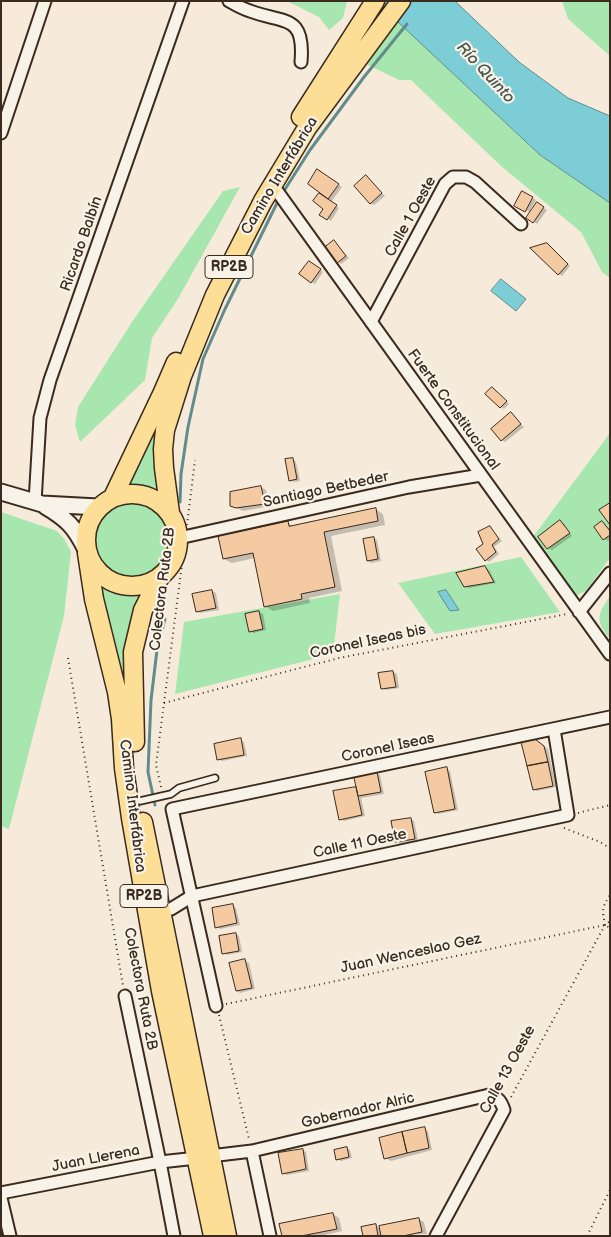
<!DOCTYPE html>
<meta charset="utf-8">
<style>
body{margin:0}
#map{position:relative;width:611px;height:1237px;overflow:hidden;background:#f6ebda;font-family:"Balsamiq Sans",sans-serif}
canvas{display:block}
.frame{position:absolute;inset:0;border:2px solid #3b2a1e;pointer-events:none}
</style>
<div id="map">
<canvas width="611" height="1237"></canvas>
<div class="frame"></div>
</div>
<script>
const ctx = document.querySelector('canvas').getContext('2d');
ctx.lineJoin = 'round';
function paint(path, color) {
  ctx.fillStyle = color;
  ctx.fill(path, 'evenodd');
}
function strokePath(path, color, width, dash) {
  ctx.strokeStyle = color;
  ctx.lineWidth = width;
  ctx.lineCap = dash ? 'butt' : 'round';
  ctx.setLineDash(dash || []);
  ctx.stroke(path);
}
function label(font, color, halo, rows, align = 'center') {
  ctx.font = font + ' "Balsamiq Sans",sans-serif';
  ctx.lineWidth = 4.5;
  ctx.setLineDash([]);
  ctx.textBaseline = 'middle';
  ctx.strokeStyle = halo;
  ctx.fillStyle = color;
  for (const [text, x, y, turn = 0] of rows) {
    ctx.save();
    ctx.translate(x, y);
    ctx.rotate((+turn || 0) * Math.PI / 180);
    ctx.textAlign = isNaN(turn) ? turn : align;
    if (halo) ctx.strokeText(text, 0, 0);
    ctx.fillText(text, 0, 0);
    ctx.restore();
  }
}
paint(new Path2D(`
 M287 1H347L343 18 329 30 319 17Z
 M562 1H610V56L568 19Z
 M398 22 540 155 610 203V278L602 272 581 232 501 166 411 80H399L366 64Z
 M278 167 170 400 164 496 148 486 128 484 153 435 198 325Z
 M240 187 179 297 152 338 145 380 80 442 75 425 78 407 132 322 223 191Z
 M610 433V558L586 591 575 596 533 537Z
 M93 541a38 38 0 1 1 76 0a38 38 0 1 1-76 0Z
 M1 512 57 531 65 540 71 552 64 616 9 829 1 826Z
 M521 557 560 612 435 634 398 583Z
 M102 588C119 597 126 598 145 594L131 698 133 764 138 817 135 819C132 778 131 736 125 696 120 660 108 624 102 588Z
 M340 594 333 654 175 694 184 622Z
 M610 596V639C595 620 597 615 610 596Z`), '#a7e6ae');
const water = new Path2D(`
 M384 1H455L519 62 568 98 610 116V203L540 155 398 22Z
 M501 279 526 299 516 311 491 291Z
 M446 590 459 610 450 611 438 592Z`);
paint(water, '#7ccdd6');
strokePath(water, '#628c8c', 1);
paint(new Path2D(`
 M318 171 342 187 331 202 339 208 331 221 321 214 325 208 315 201 321 192Z
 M366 177 385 196 374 205 370 203Z
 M523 193 536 200 529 212 516 205Z
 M537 204 547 210 537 224 528 218Z
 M334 242 349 258 341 264 338 262Z
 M551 247 570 266 562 276 559 274Z
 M313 264 323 272 315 284 311 282Z
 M495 390 509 404 504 409 501 407Z
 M511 414 524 427 505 442 502 440Z
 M293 459 296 462 300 481 294 482 290 480Z
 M261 487 266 490 270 506 243 511 231 505Z
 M375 509 383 514 385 525 331 536 342 591 309 598 310 603 273 611 265 606 255 558 232 563 224 559 287 523 294 526Z
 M561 522 564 524 572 536 552 550 548 548Z
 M603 522 610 530V540L608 541 604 539 596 528Z
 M490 528 502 541 494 547 499 554 489 562 486 560 485 544Z
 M374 538 377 540 381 561 371 563 368 561Z
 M485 568 489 570 496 583 469 588 465 586Z
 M212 591 216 593 219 610 200 613 197 611 194 595Z
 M259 612 263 614 266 630 254 633 250 631Z
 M393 672 397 674 399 688 386 690 382 688Z
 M241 740 244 742 247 756 222 761 218 759Z
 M539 742 548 749 556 787 537 791 534 789Z
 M446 769 450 771 458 810 438 814 435 812Z
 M376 773 380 775 384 794 361 798 365 816 344 821 340 819 335 792 357 788Z
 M410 819 414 821 418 840 400 844 396 841Z
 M233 906 236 908 240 925 220 929 217 927Z
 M236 934 239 936 242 952 227 955 223 953Z
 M245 961 249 963 255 989 240 993 237 991Z
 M424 1129 428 1131 432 1150 391 1161 385 1158Z
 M346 1148 350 1150 352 1158 341 1161 337 1159Z
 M302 1150 306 1152 309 1171 287 1175 283 1173Z
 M333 1214 339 1218 342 1231 320 1236H283Z
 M418 1219 424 1222 427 1234 364 1236 376 1226 379 1228Z`), '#0003');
strokePath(new Path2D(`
 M282 194 310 150 364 77 407 24
 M180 502 181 474 188 427 203 359 225 309 279 199
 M155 805 148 772 151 700 157 650 165 619`), '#628c8c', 3);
const building = new Path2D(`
 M317 169 339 184 328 199 308 184Z
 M366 175 382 193 370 204 354 186Z
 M522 191 533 197 525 212 514 206Z
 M319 193 337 205 327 220 319 215 323 209 313 201Z
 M537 202 544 207 533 223 526 218Z
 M334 240 346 256 337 263 324 248Z
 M547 243 568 264 558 275 530 248Z
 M309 261 321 269 311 283 299 274Z
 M492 387 507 401 500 408 485 394Z
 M511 412 521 424 501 441 491 429Z
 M293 458 297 479 289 481 285 459Z
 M261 486 265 504 236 508 230 506V492Z
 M610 503V525L599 510Z
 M376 508 378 521 324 532 335 587 301 594 302 599 264 607 253 553 223 559 218 536 288 521 289 526Z
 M560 520 570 533 547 549 538 537Z
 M602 521 610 531V535L603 540 594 527Z
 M490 526 499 539 492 545 496 552 485 561 476 549 483 544 478 532Z
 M374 537 378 559 367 561 363 539Z
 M485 566 494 582 464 587 456 573Z
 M212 590 216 608 196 612 192 594Z
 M259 611 263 629 249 632 245 614Z
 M393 671 396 687 381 689 378 673Z
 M241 738 244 755 217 760 214 744Z
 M535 739 544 746 548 762 527 766 521 742Z
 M548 762 553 786 533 790 527 766Z
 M447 767 455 809 434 813 425 772Z
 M377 772 381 792 358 796 354 778Z
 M356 787 362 815 339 820 333 791Z
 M411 818 415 839 395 842 391 821Z
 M233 904 237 923 215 928 212 908Z
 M236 933 239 951 222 954 219 936Z
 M245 959 252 988 236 991 229 963Z
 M425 1127 429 1148 407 1153 402 1132Z
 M402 1132 407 1153 384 1159 379 1138Z
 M347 1147 349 1157 336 1160 334 1150Z
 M303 1149 306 1169 282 1174 278 1153Z
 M333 1213 337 1229 301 1236H282L279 1224Z
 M419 1218 422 1232 403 1236H381L379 1226Z
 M376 1224 378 1236H363L361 1227Z`);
paint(building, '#f3caa2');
strokePath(building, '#3b2a1e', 1);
const service = new Path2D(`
 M140 801 171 794 179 788 215 778`);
const minor = new Path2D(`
 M229 1C236 5 243 9 250 11 285 24 305 14 301 62
 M1 133 45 1
 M272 184 610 654
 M371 322 445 184 453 177H466L475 182 521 224
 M35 502 40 418 50 380 183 1
 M179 538 409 487 481 475
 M579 612 610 573
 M161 912 171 909 192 896 568 815 554 729
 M125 996 160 1162 174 1236
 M216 1006 172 809 610 717
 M252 1151 270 1236
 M210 1156 252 1151 489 1095C498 1097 501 1101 504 1110L436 1236
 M1 1193 160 1162 197 1158
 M1 1198 10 1236`);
const secondary = new Path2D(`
 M1 492 42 504 98 507
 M45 506C67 519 75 527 86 550`);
const primary = new Path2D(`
 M301 117 375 1
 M86 540a46 46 0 1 1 92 0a46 46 0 1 1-92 0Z
 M113 497 163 392 176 362
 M170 513 164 468 163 449 165 430 182 376 215 295 263 201 307 128 401 1
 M87 553 94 599 117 692 121 719 124 768 131 818 161 991 213 1236
 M135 742 133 652 143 610 160 577
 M143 822 227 1236`);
strokePath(service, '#3b2a1e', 9);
strokePath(minor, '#3b2a1e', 15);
strokePath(secondary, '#3b2a1e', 19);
strokePath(primary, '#3b2a1e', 21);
strokePath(new Path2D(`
 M187 525 195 460
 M68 658 123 986
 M164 703 339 658 567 614
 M161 787 156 765 184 549
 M578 813 610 805
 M564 828 600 842 610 848
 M605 925C602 910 602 907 610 895
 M226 1004 605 925 610 928
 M219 1015 249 1139
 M511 1097 605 925 610 921
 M587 1236 610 1190`), '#3b2a1e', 2, [1, 4]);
strokePath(service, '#f7f3e8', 5.5);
strokePath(minor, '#f7f3e8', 11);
strokePath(secondary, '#f7f3e8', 15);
strokePath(primary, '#fdde96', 18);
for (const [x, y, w] of [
 [229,267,48],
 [144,896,48]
]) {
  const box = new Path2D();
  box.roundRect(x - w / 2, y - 11.5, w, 23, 4);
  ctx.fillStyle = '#f7f3e8';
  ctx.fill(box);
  strokePath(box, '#3b2a1e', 1);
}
label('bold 14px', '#3b2a1e', null, [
 ["RP2B",229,267],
 ["RP2B",144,896]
]);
label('15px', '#3b2a1e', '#f7f3e8', [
 ["Camino Interfábrica",280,176,-59],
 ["Calle 1 Oeste",411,217,-61],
 ["Ricardo Balbín",82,244,-71],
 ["Fuerte Constitucional",453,410,54],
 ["Santiago Betbeder",326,490,-12],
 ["Colectora Ruta 2B",163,589,-83],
 ["Coronel Iseas bis",368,642,-12],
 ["Coronel Iseas",388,748,-12],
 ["Camino Interfábrica",132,806,83],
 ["Calle 11 Oeste",360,844,-12],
 ["Juan Wenceslao Gez",411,954,-12],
 ["Colectora Ruta 2B",140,989,79],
 ["Calle 13 Oeste",508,1070,-61],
 ["Gobernador Alric",358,1111,-13],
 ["Juan Llerena",96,1159,-11]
]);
label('italic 16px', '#4b534c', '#f7f3e8', [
 ["Río Quinto",485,73,47]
]);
</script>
